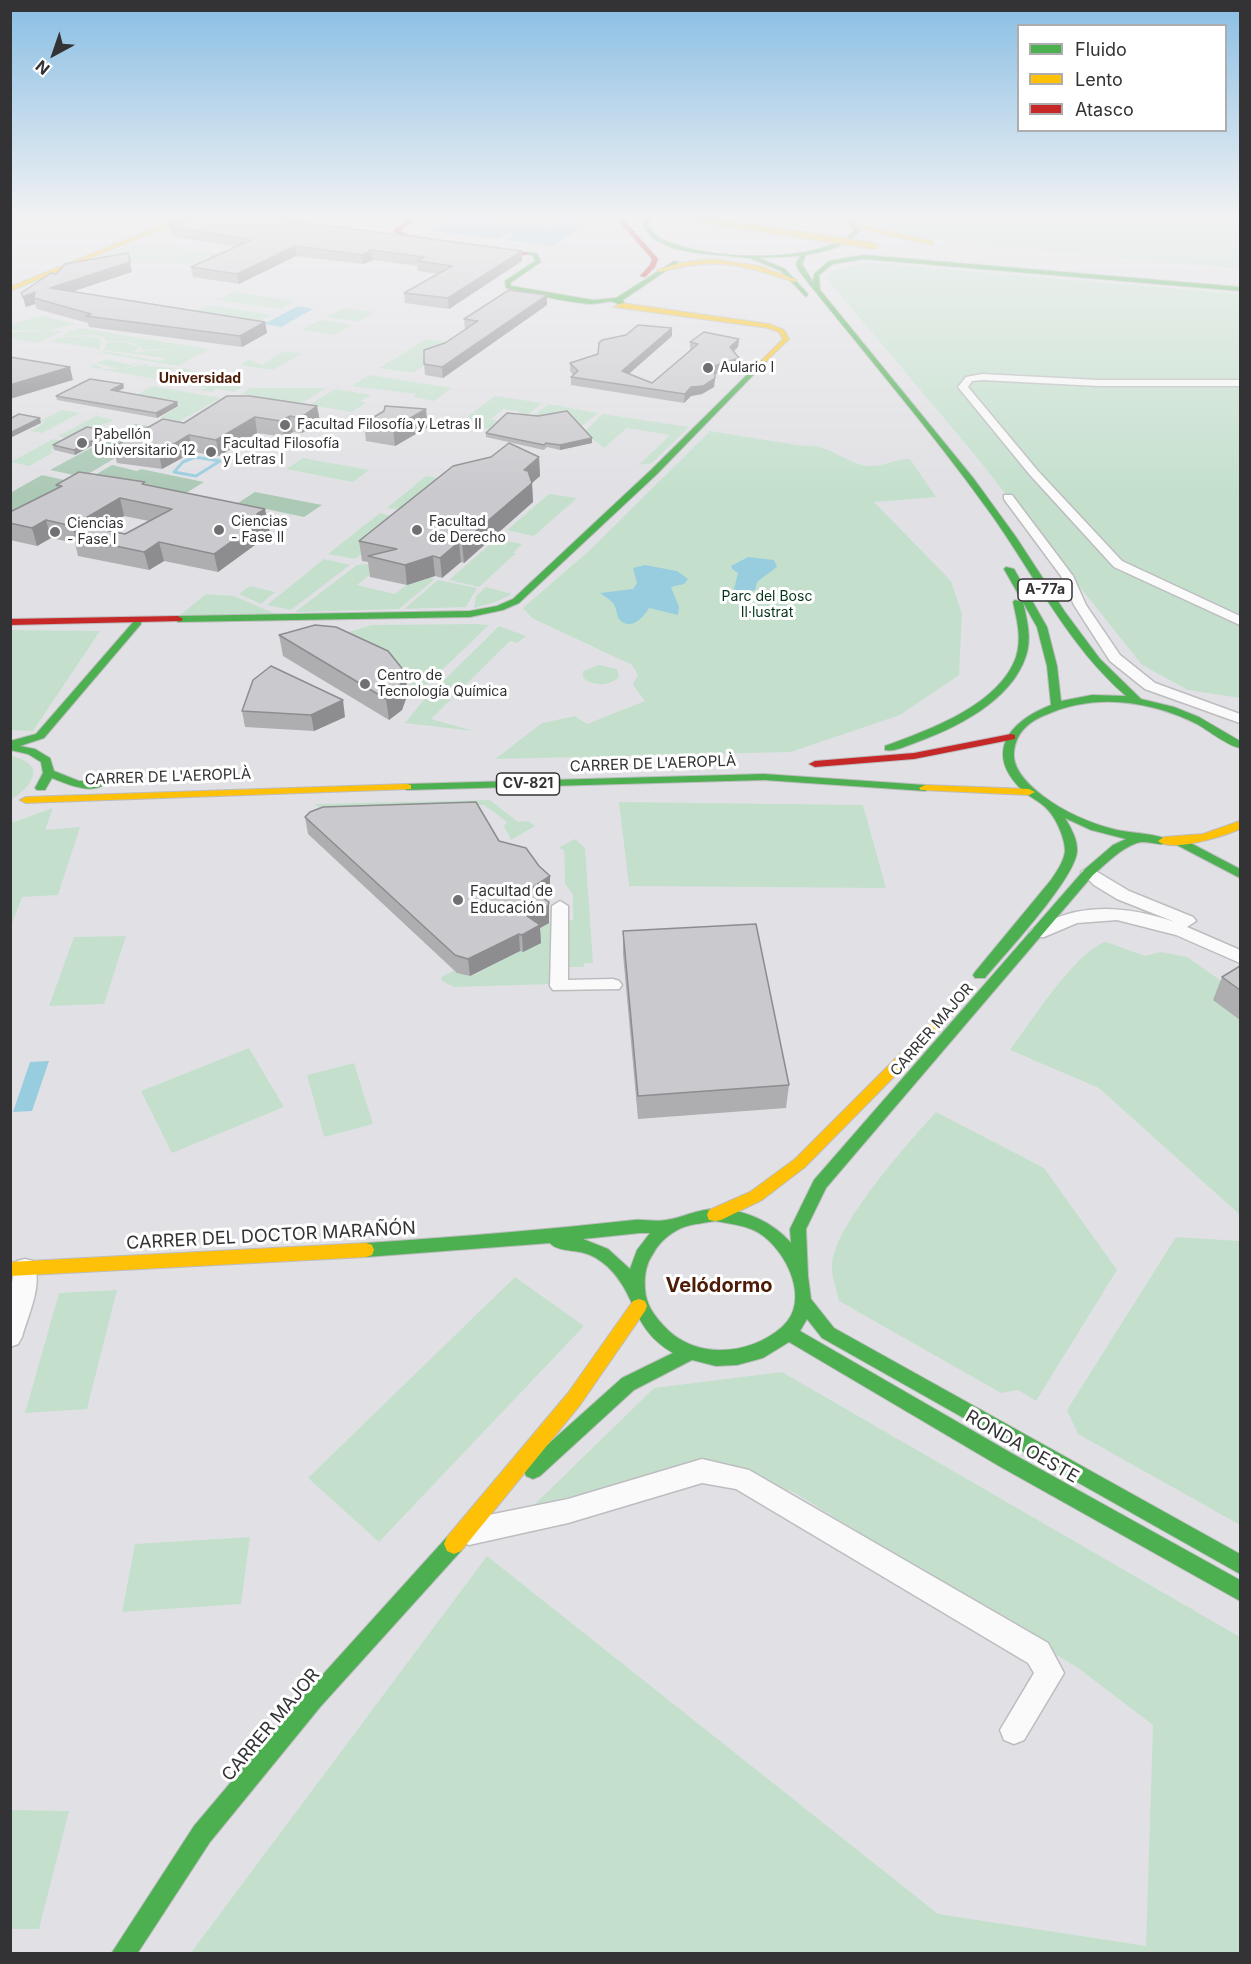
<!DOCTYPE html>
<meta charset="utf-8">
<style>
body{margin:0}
#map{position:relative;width:1251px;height:1964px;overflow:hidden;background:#e1e1e5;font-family:Inter,sans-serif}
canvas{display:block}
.frame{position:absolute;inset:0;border:12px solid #333336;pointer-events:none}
.legend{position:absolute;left:1017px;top:24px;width:210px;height:108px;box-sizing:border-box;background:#fff;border:2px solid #adadaf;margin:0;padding:8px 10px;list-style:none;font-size:18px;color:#333336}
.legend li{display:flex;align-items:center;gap:12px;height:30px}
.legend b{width:30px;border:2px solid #adadaf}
.north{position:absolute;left:24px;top:24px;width:60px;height:60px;-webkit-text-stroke:4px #fff;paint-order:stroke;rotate:220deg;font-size:16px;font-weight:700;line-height:24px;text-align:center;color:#333336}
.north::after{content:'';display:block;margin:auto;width:21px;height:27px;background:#333336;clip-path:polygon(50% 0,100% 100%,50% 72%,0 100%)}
</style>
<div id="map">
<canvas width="1251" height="1964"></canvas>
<div class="frame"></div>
<ul class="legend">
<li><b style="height:8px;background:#4caf50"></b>Fluido</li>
<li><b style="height:8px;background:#ffc107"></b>Lento</li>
<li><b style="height:8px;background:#c62828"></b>Atasco</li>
</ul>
<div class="north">N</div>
</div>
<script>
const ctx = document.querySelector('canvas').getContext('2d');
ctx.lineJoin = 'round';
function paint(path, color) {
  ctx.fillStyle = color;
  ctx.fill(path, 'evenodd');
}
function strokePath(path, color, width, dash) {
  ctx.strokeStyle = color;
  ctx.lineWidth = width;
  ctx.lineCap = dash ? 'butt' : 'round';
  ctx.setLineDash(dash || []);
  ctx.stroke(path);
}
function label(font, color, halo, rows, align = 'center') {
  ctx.font = font + ' Inter,sans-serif';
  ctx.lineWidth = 6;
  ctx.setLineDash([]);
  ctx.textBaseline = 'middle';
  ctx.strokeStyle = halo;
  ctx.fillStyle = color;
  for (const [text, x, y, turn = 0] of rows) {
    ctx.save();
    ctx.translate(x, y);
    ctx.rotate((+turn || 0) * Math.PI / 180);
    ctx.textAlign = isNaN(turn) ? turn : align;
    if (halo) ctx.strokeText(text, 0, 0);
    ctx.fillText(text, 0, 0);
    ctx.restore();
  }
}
paint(new Path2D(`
 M868 218H1240V269L959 243 910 235Z
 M137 242 229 255 207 265 147 261 74 267Z
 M867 262 1240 294V698L1188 690 1142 665 970 449 826 278 832 271Z
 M234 292 296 301 280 309 218 300Z
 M209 305 272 315 256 323 192 313Z
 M344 308 374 312 358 322 327 317Z
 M42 316 76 324 47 331 11 330V324Z
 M321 320 352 325 334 335 302 330Z
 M79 328 209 349 200 354 190 355H197L178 366 101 353 103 351 161 361 165 358 104 350 106 343 122 342 139 346 135 352 174 349 142 350C138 339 117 341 106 342L104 337 94 335 61 336Z
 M63 331 37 343 11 338V332Z
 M83 336 101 338 100 349 50 341 58 338Z
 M426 339 458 343 424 359V366L413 373 379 368Z
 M281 352 303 353 273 370 240 365 249 359 262 365Z
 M107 359 131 365 142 363 123 369 145 364H149L146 366 175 368 155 379 89 367 95 364 104 369H119L97 363Z
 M183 368C203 372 222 383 243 387L234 392 216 389 212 392 198 390 206 388 161 380Z
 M369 375 452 388 434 401 413 397 416 394 352 386Z
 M152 386 221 398 180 421 160 418 181 405 133 397Z
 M250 388H326L301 404 241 394Z
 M335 389 371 395 360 401 366 403 352 412 309 405Z
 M495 396 542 403 524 418 517 411 503 409 491 419 509 424 492 430 458 424Z
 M548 404 598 413 582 426 530 419Z
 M62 410 80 413 42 433 31 431 45 422 40 421Z
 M603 414 689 427 652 463 639 465 670 435 627 428 604 448 584 432Z
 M96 416 114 420 69 439 58 436Z
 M710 431 803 446C828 442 846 465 869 466 884 467 896 458 910 459L936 497 874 502 951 581 962 614 959 675 900 715 791 752 495 759 542 723 575 716 587 724 645 701 633 685 638 675 632 665 532 618 523 608 589 551Z
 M53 439 64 441 50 451 54 452 29 466 11 462Z
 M303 458 369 470 353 482 286 469Z
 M426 476 455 482 415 511 387 508Z
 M549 494 577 498 534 536 507 530Z
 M380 513 404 520 355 559 328 554Z
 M496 539 522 544 513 553H516L479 587 449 580Z
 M324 559 350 565 291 610 267 605Z
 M366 564 379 567 357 585 395 594 419 575 435 579 399 609 295 612 357 565Z
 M438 580 477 588 466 607 404 609Z
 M250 586 275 592 261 604 239 594Z
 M486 587 512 594 496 602 474 608 476 596Z
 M206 594 234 596 276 614 179 616Z
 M475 624 489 625 417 694C398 656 357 653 319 641L372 625Z
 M499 626 526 636 517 643 510 641 431 719 474 731 405 723 422 702Z
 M11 630 100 631 33 731 11 730Z
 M599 665 617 669 619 677C609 687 594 686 583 678V671Z
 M11 756C47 764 34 785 11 800Z
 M490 800 518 822 528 821 535 826 511 840 504 826 507 822 484 805 420 807 330 818 315 804Z
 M619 802 863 805 886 888 629 886Z
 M53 808 45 830 80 827 58 895 22 897 11 926V823Z
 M575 839 585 848 593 963H584V967H568L566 921 573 920V895L565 883 564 850 558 848Z
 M552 921 553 984 454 987 442 981 441 977 455 970 470 976 478 973 520 951 528 933Z
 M126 936 104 1004 49 1006 74 937Z
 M1106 942 1145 956 1161 952 1187 957 1240 994V1215L1099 1088 1010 1050C1029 1025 1077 949 1106 942Z
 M249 1048 284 1107 172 1153 141 1091Z
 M354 1063 373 1124 324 1137 307 1075Z
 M936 1112 1044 1168 1117 1270 1036 1401 1018 1390 1001 1393 839 1301C837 1290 831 1276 832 1265 834 1225 909 1142 936 1112Z
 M1176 1237 1240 1241V1525L1078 1434 1067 1410Z
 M515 1277 584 1326 379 1542 308 1478Z
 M117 1290 87 1409 25 1413 59 1293Z
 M782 1372 1240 1637V1953L190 1954 487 1556 938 1914 1146 1946 1153 1725 1078 1668 795 1493 714 1461 533 1506 654 1388Z
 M250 1537 241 1604 122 1612 135 1544Z
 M11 1810 69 1811 39 1929H11Z`), '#c4e0cd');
paint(new Path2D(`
 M135 424 164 429 83 477 50 470Z
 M112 465 137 471 141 469 204 482 186 493 95 475Z
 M42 475 73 482 11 517 10 493Z
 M255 492 322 505 304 517 238 503Z`), '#abc9b5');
paint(new Path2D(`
 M456 218H469L467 220 476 218 473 221 484 218 551 226 564 218 594 220 552 246 505 240 513 235 508 234 498 239 431 231Z
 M298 306 313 309 281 327 264 324Z
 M748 557 774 560 777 567 757 582 755 590 745 593 734 589 738 573 732 569 731 566Z
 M645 565 677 571 688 579 684 584 671 587 679 607 678 615 649 608C644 617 630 632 619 619 616 614 617 607 612 602 608 598 604 596 600 593L633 589 637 583 633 568Z
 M49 1061 32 1111 13 1112 30 1062Z`), '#98cddf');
strokePath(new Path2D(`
 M195 457 220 461 196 476 174 472 183 462Z`), '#98cddf', 3);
const street = new Path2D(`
 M982 374 1098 380H1240V386H1098L982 380 972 381 968 387 1038 471 1122 561 1240 616V625L1114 567 1030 475 958 387 966 377Z
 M1004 495H1012L1073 576 1086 605 1120 655 1155 683 1240 714V723L1145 689 1110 661 1074 605 1061 576 1004 499Z
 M1089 867 1129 891 1193 917 1196 921 1187 927 1240 950V963L1176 935 1117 920 1077 923 1044 937H1032L1029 933C1034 926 1042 924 1049 921 1090 902 1133 908 1175 922L1117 899 1094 885 1081 872Z
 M560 901 568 906V980L613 979 619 981 622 985 619 989 553 990 550 986 552 906Z
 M25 1259 33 1261C44 1283 28 1315 22 1337L18 1344 10 1347C10 1326 9 1279 17 1261Z
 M702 1459 749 1470 1048 1643 1064 1673 1024 1740 1014 1744 1004 1740 1000 1730 1034 1673 1028 1663 736 1489 702 1483 568 1523 469 1545 460 1541 456 1532 460 1523 469 1519 568 1499Z`);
const fast = new Path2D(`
 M646 218H652L648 225C652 230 655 235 660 238 702 261 819 265 854 231L845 218H851L860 231C845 247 827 251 806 255L802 264 813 282 814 274 829 261 864 255 1240 287V291L864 259 833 264 819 275 820 290 974 479 1016 537 1065 612 1100 659 1141 699 1174 707 1199 717 1240 741V748C1228 746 1209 731 1197 724 1151 701 1096 693 1048 714 1029 721 1016 732 1014 752 1012 770 1030 786 1043 796 1064 812 1092 824 1117 830 1130 833 1162 834 1170 841 1161 849 1148 839 1137 843 1120 849 1107 863 1093 875L826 1188 806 1229 808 1276 811 1299 834 1328 1240 1554V1574L822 1338 807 1319 800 1331 1013 1454 1240 1580V1601L999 1466 789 1342 763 1358 737 1365 716 1366 692 1360 634 1390 540 1476 533 1479 526 1476 524 1470 526 1464 622 1378 673 1353C631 1329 638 1296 608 1267 601 1261 593 1255 584 1253 574 1250 556 1251 550 1243L366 1257 360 1255 358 1250 360 1245 366 1243C456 1237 545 1230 634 1220 644 1219 655 1222 666 1220 682 1218 697 1209 714 1209 743 1208 773 1222 791 1243L790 1229 814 1180 1085 869 1113 845 1126 839 1091 830 1065 818C1071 828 1078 840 1077 852 1074 880 1005 954 985 978H975L973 975 975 972 1051 880C1057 871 1064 861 1065 851 1065 838 1056 818 1047 809 1041 802 1029 797 1022 790 983 752 1010 721 1051 705L1047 666 1037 627 1004 569 1006 567 1014 569 1047 627 1057 666 1061 701 1092 695 1126 696C1068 646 1035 576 991 514 931 430 863 352 799 271L796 264 800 256 759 258 785 269 808 294 806 297 781 271 750 258 696 253 672 248 653 239 642 225ZM715 1221C730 1224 746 1225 759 1233 786 1250 812 1301 782 1327 749 1356 694 1360 663 1325 653 1314 646 1304 645 1289 644 1276 646 1264 653 1254 659 1242 671 1232 684 1227 693 1224 705 1223 715 1221ZM640 1233H650L637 1250 630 1269 608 1249 583 1239Z
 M524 252 537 253 541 262 510 283 511 286 593 300 616 298 674 261 679 262 623 300 625 305 622 307C610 297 606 304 591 304 563 302 533 294 506 288L505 281 535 261 533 255 524 254Z
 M762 360 767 361 657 474 519 603 503 610 470 617 178 622 173 619 178 616 470 611 497 606 513 599 651 470Z
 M1015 600 1023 602C1027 620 1032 638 1026 656 1011 702 954 729 912 744 903 747 894 752 885 750V746C929 730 999 705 1016 657 1022 638 1017 620 1013 602Z
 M138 619 141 620V624L44 738 20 746 35 749 50 758 54 771 79 781H99L105 784C91 795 67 784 52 778L45 790H37L35 788 43 773 41 762 28 754 10 750V741L36 734 135 620Z
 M764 774 925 785 931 788 925 791 764 780 407 790 401 787 407 784Z
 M1179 837 1240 869V878L1175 844 1173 841Z
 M454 1534 461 1537 464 1544 461 1551 321 1706 210 1842 137 1954H111L194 1826 307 1692 447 1537Z`);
const slow = new Path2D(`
 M180 218H188L10 291V287Z
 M856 224 931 241 934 243 931 245 854 227Z
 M712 259 759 266 797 280 794 282C738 264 719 257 660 272L657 270 679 263Z
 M622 303 769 324 784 330 789 339 764 363 762 360 783 339 779 332 768 328 614 307Z
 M407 784 411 785V789L26 803 20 800 26 797Z
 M925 785 1029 789 1035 792 1029 795 921 790 919 788Z
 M1240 821V829C1224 836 1172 853 1158 841L1164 837 1203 834Z
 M943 1014 950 1019 948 1022 805 1167 762 1200 721 1220 715 1221 709 1220 707 1215 709 1210 750 1192 795 1159 938 1016Z
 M366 1243 372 1245 374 1250 372 1255 366 1257 10 1276V1262Z
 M639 1299 645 1301 647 1306 645 1311 580 1405 461 1551 454 1554 447 1551 444 1544 447 1537 568 1393 633 1301Z`);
const jam = new Path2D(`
 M412 218H419L400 231 408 235 529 253 526 255 407 238 394 232V230Z
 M616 218H622L658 259 655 267 645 277 640 276 650 265 652 259Z
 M178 616 183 619 181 621 10 625V619Z
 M1011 734 1015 735V739L914 759 815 767 809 764 815 761 914 753Z`);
strokePath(street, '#bdbdc0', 3);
strokePath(fast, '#bdbdc0', 2);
strokePath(slow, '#bdbdc0', 2);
strokePath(jam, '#bdbdc0', 2);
paint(street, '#fafafb');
paint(fast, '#4caf50');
paint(slow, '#ffc107');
paint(jam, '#c62828');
const slowBridge = new Path2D(`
 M691 218 875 246`);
strokePath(slowBridge, '#bdbdc0', 8, []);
strokePath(slowBridge, '#ffc107', 6);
paint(new Path2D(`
 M169 226 522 251V261L449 309 405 303 404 293 438 274 418 271 417 266 373 260 363 264 296 256 239 284 193 277 191 267 236 247 171 236Z
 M132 272 73 291 265 322 267 333 242 347 89 327 88 323 37 309 35 304 26 307 21 293Z
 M547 295V305L443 378 425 375 424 364 445 343 465 329 464 319Z
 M672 328V336L628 374 652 383 690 350V342L739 339 738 347 734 351 739 358 738 366 715 374 714 387 702 394 691 396 684 403 571 385V377L573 375 570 371V363L598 354Z
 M123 384 124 388 119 391 178 406 157 418 57 400 56 396Z
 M317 406 320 422 302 433 293 432 284 437 257 433 219 456 193 452 162 469 117 463 113 447 184 423Z
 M364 423 428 427 395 446 366 441Z
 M486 433 592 443 560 450 547 447 544 450 486 437Z
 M111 435 75 455 54 450 53 445Z
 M539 457 540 476 532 483 533 502 464 563 461 562 442 578 435 576 407 585 370 577 368 562 362 561 359 541Z
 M56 485H146L267 516 270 534 218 572 164 561 149 570 78 556 75 543 51 538 37 546 10 540V512L57 488ZM124 516 149 521 125 534 102 529Z
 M279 635 408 693 402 710 389 720 283 656Z
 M242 711 345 717 314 731 245 727Z
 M305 817 550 893 543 898 549 923 540 928 541 943 523 952 520 951 470 976 457 973 308 834Z
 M623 931 789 1085 786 1108 638 1119 623 954Z
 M1240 966V1020L1213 1000 1222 977Z`), '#aeadb0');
paint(new Path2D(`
 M295 246 296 256 239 284 237 274Z
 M371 250 373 260 363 264 362 255Z
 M522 251V261L449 309 448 298Z
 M130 262 132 272 53 298 50 288Z
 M35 292 34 298 35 304 26 307 23 297Z
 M547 295V305L443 378 442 367Z
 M265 322 267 333 242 347 240 336Z
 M672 328V336L622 380V371Z
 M739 339 738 347 730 355V347Z
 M739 358 738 366 714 375V366Z
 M70 367 73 380 10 399V385Z
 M715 378 714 387 702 394 691 396 684 403 685 394 691 387Z
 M123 384 124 388 113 394 111 390Z
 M177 402 178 406 157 418 156 413Z
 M317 406 320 422 302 433 300 418Z
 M426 409 428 427 395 446 393 428Z
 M290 416 293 432 284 437 281 421Z
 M255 417 257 433 219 456 216 440Z
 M40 418 41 423 10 438V433Z
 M110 431 111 435 75 455 74 450Z
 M189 435 193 452 162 469 159 453Z
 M592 438V443L560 450V445Z
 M539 457 540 476 525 489 524 470Z
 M532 483 533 502 464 563 462 543Z
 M120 498 124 516 84 540 76 538 72 526Z
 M265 509 270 534 218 572 214 554 257 514Z
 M46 520 51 538 37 546 32 528Z
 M159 542 164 561 149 570 144 552Z
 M459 542 461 562 442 578 440 558Z
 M433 556 435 576 407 585 405 565Z
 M405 672 408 693 402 710 389 720 386 699Z
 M343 700 345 717 314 731 311 715Z
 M550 876V893L531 906 530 889Z
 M549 902V923L540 928 541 943 523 952 522 935 527 916Z
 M519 934 520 951 470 976 468 959Z`), '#8d8d90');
const building = new Path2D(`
 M191 218H269L522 251 448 298 404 293 452 266 417 261 424 257 371 250 362 255 295 246 237 274 191 267 251 240 169 226Z
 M128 253 130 262 50 288 265 322 240 336 86 316 91 314 34 298 35 292 23 297 21 293 51 273 56 274 65 264Z
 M509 290 547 295 442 367 424 364V350L445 343 478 321 464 319Z
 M638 325 672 328 622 371 652 383 698 344 690 342 704 332 739 339 730 347 739 358 714 366 715 378 703 386 691 387 685 394 571 377 578 371 570 363 598 354 599 343 602 340 626 335Z
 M10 357 70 367 10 385Z
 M90 379 123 384 111 390 177 402 156 413 56 396Z
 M227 396H250L317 406 300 418 290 416 281 421 255 417 216 440 189 435 159 453 113 447 163 419 184 423Z
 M385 406 426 409 393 428 364 423 384 411Z
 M567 411 592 438 560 445 546 443 544 445 486 433 507 413 538 416Z
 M19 414 40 418 10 433V419Z
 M87 427 110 431 74 450 53 445Z
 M509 443 539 457 524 470 528 471 532 483 462 543 459 542 440 558 433 556 405 565 368 556 397 549 359 541 453 466 491 457Z
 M79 472 145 482 142 484 265 509 257 514 267 516 214 554 159 542 144 552 73 537 90 527 125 534 172 509 120 498 72 526 46 520 32 528 10 523V512L62 486 56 485Z
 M315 625 336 627 388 651 405 672 399 688 386 699 279 635Z
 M271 666 343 700 311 715 242 711 253 680Z
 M476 802 499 841 526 848 539 866 550 876 530 889 549 902 548 906 527 916 540 925 522 935 519 934 468 959 455 955 305 817 310 812 323 807Z
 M756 924 789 1085 638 1096 623 931Z
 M1240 966V990L1222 977Z`);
paint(building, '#cac9cd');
strokePath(building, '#8d8d90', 1.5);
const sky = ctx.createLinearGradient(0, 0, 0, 493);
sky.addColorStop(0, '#88bee4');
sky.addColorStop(0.44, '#f2f2f3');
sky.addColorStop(1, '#f2f2f300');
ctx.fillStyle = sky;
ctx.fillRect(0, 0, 1251, 493);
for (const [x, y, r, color] of [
 [708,368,6,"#707073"],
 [285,425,6,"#707073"],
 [82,443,6,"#707073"],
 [211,452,6,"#707073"],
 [219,530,6,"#707073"],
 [417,530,6,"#707073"],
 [55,532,6,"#707073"],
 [365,684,6,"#707073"],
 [458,900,6,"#707073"]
]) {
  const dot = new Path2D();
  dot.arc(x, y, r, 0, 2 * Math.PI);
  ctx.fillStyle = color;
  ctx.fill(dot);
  strokePath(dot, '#fff', 2);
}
label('14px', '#333336', '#fff', [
 ["Aulario I",720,368],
 ["Facultad Filosofía y Letras II",297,425],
 ["Pabellón",94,435],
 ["Universitario 12",94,451],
 ["Facultad Filosofía",223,444],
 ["y Letras I",223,460],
 ["Ciencias",231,522],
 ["- Fase II",231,538],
 ["Facultad",429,522],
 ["de Derecho",429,538],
 ["Ciencias",67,524],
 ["- Fase I",67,540],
 ["Centro de",377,676],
 ["Tecnología Química",377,692]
], 'left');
label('bold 14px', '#4d1d08', '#fff', [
 ["Universidad",200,379]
]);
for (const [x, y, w] of [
 [1045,590,54],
 [528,784,63]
]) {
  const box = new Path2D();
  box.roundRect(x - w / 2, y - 11, w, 22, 4.5);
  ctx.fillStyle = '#fff';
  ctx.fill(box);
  strokePath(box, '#333336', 1.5);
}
label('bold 14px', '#333336', null, [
 ["A-77a",1045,590],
 ["CV-821",528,784]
]);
label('14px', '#07351a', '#fff', [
 ["Parc del Bosc",767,597],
 ["Il·lustrat",767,613]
]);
label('15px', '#333336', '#fff', [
 ["CARRER DE L'AEROPLÀ",653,764,-2],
 ["CARRER DE L'AEROPLÀ",168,777,-2],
 ["CARRER MAJOR",932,1030,-49]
]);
label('15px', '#333336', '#fff', [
 ["Facultad de",470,891],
 ["Educación",470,908]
], 'left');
label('18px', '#333336', '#fff', [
 ["CARRER DEL DOCTOR MARAÑÓN",271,1236,-3],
 ["RONDA OESTE",1022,1447,30],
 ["CARRER MAJOR",271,1725,-50]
]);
label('bold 20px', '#4d1d08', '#fff', [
 ["Velódormo",719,1286]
]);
</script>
